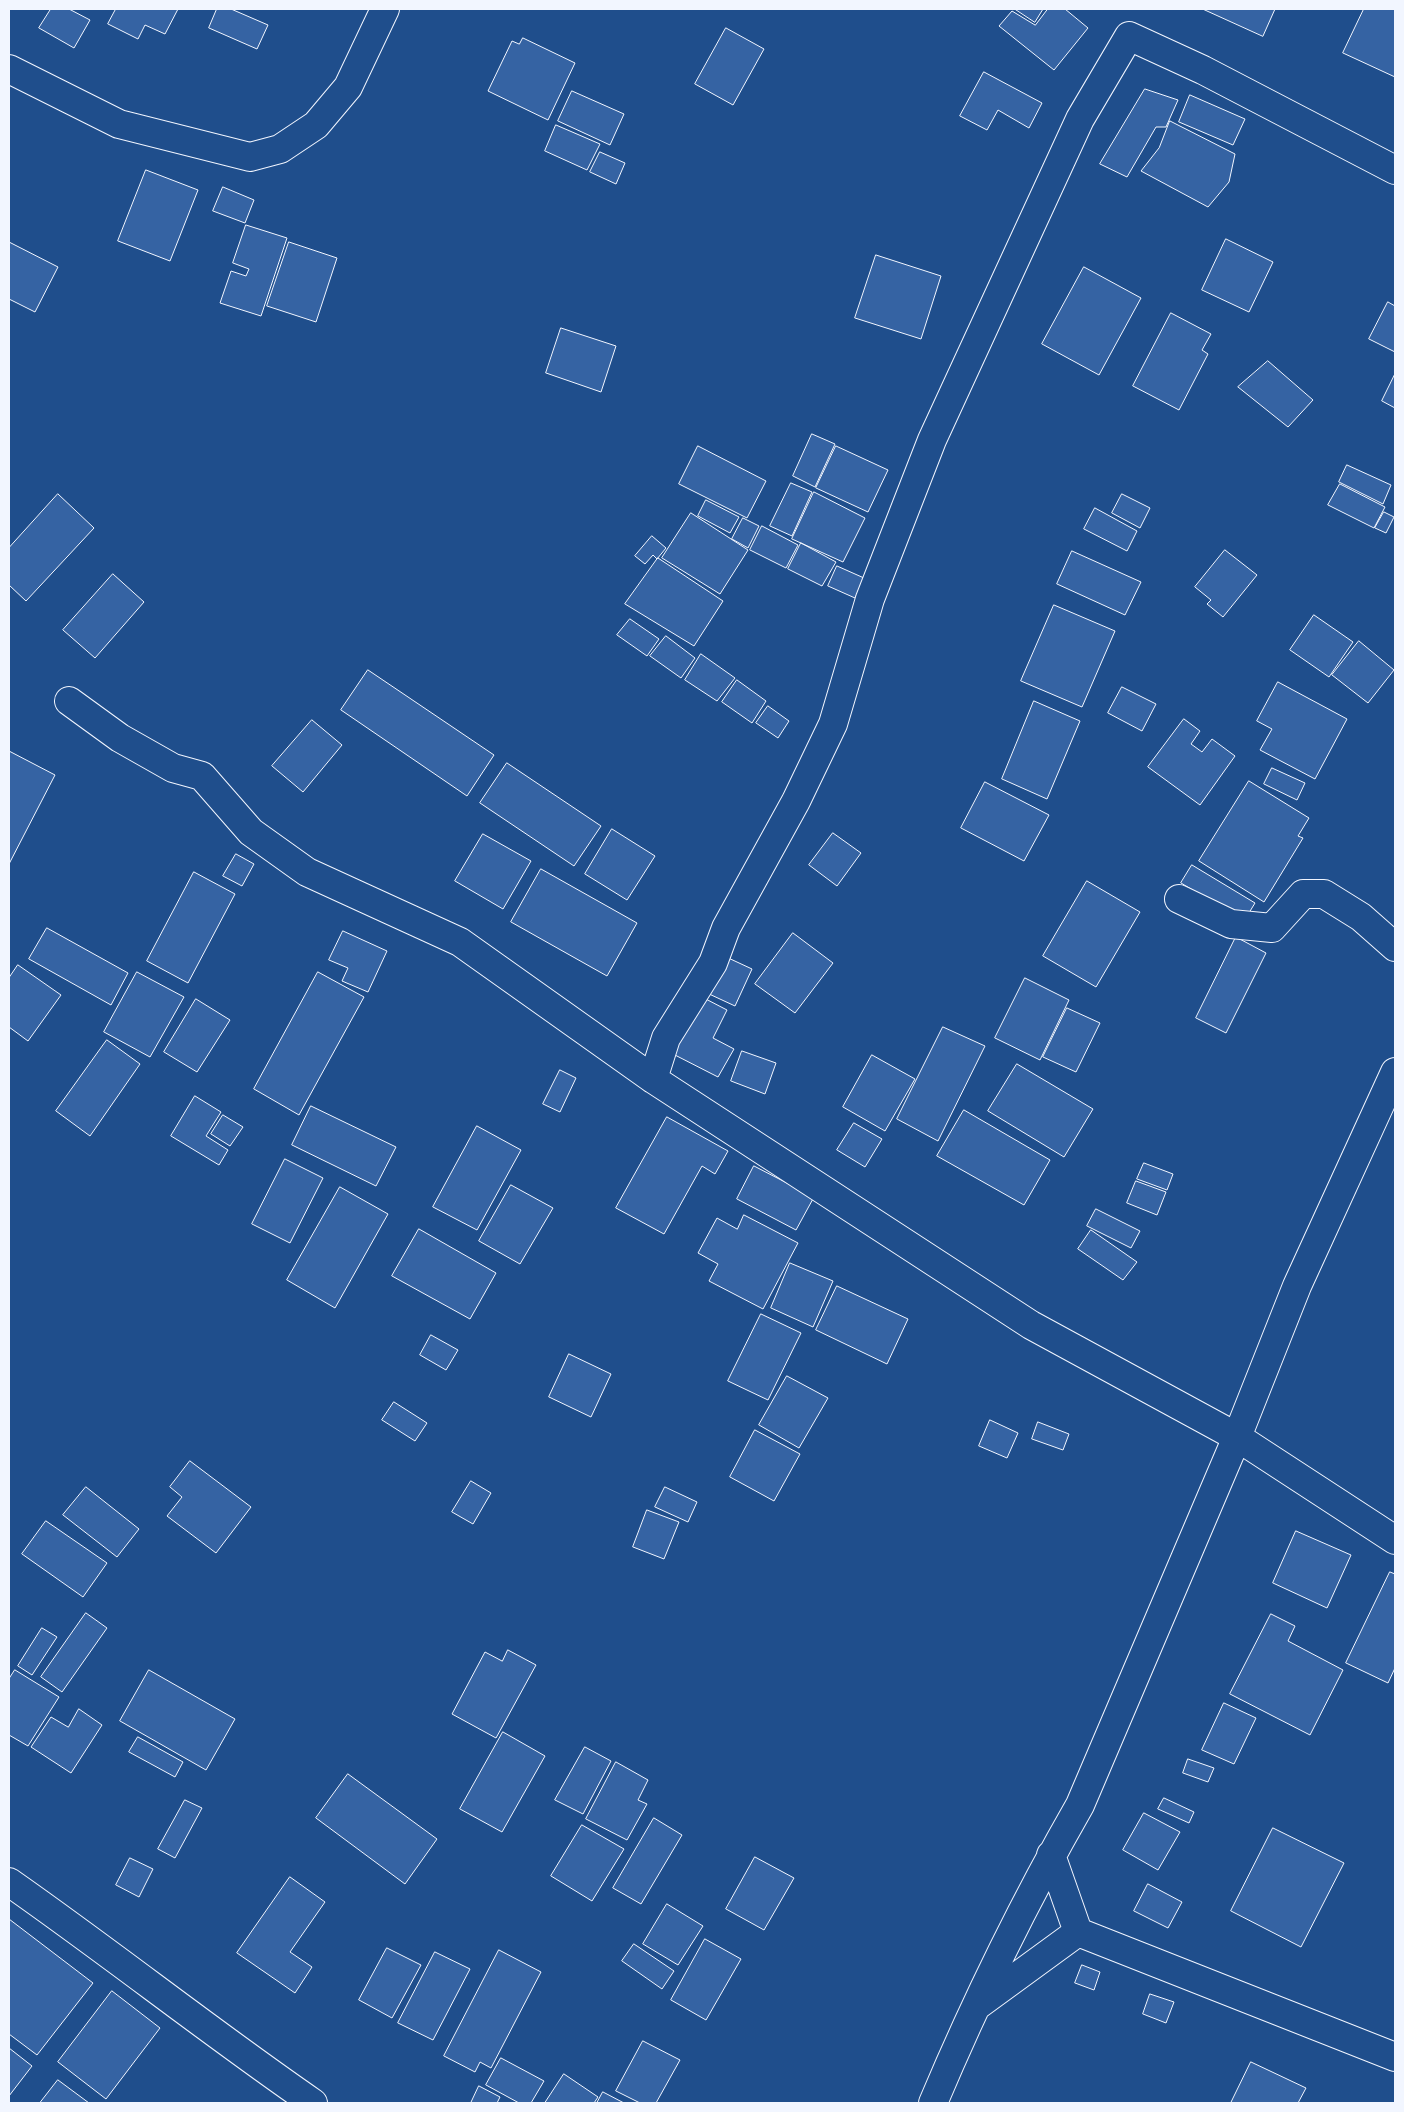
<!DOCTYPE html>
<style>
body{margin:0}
#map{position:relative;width:1404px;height:2112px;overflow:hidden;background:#1f4e8c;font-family:"Alegreya Sans",sans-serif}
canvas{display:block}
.frame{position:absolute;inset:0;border:10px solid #f2f6ff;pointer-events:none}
</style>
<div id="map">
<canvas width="1404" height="2112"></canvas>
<div class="frame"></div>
</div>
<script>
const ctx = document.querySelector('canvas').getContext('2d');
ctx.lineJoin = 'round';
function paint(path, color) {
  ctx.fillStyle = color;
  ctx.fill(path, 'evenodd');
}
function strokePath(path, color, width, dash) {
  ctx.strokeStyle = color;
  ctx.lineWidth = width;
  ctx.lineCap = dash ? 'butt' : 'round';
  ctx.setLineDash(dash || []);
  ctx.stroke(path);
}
const building = new Path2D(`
 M51 9H69L90 20 74 48 39 28Z
 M116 9H178L165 34 145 25 138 39 108 24Z
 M217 9H231L268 25 257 49 209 28Z
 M1015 9H1043L1035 22Z
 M1048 9H1065L1088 28 1054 70 999 26 1012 11 1035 25Z
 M1203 9H1275L1263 36Z
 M1364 9H1395V77L1343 53Z
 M726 28 764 49 733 105 695 84Z
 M523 38 575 63 548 120 488 91 512 41 519 44Z
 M984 72 1042 103 1029 128 998 110 987 130 960 116Z
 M1145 89 1178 100 1166 127H1156L1127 177 1100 164Z
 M572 91 624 114 610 145 558 121Z
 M1190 95 1245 119 1233 145 1179 122Z
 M1170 121 1235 154 1229 182 1208 207 1141 171 1159 148Z
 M556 125 600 144 587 170 545 151Z
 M600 152 625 163 616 184 590 172Z
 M146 170 198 190 170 261 118 241Z
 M223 187 254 200 245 223 213 211Z
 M246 225 287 238 261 316 220 303 231 271 246 276 249 269 233 263Z
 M1226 239 1273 262 1249 312 1202 290Z
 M9 242 58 267 35 312 9 299Z
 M289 242 337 258 316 322 267 306Z
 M876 255 941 276 921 339 855 318Z
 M1084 267 1141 298 1099 375 1042 344Z
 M1388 302 1395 306V352L1369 339Z
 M1171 313 1211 334 1202 350 1208 354 1179 410 1133 386Z
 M561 328 616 346 601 392 546 373Z
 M1268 361 1313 400 1288 427 1238 387Z
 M1395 374V408L1382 401Z
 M812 434 835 444 815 487 793 476Z
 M698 446 766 481 747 518 679 484Z
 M836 446 888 470 868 512 816 488Z
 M1347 465 1391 485 1383 504 1339 482Z
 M791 483 812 492 792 536 770 526Z
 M1340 484 1385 507 1374 528 1328 505Z
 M814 492 865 518 843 562 792 539Z
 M58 494 94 528 26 601 9 585V548Z
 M1122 494 1150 508 1140 528 1112 513Z
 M706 500 739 517 730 533 698 516Z
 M1095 508 1137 531 1127 551 1084 529Z
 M1384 512 1394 517 1386 533 1375 528Z
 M691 513 748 550 720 594 662 558Z
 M743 518 759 526 748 548 732 539Z
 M762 526 798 545 786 568 750 550Z
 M652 536 666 548 657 559 653 555 645 564 635 556Z
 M801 543 836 562 822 586 788 569Z
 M1225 550 1257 575 1223 617 1207 604 1211 600 1195 587Z
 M1072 551 1141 582 1125 615 1057 584Z
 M658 558 723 601 694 646 625 604Z
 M837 566 864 578 855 598 828 586Z
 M113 574 144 602 95 658 63 630Z
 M1054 605 1115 631 1082 707 1021 681Z
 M1314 615 1353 642 1329 677 1290 650Z
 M630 619 659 639 647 656 617 635Z
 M666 636 695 658 681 678 650 656Z
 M1359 641 1394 670 1368 703 1332 675Z
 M701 654 735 678 717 701 685 680Z
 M368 670 494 755 467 796 341 710Z
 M737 680 766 701 752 723 722 702Z
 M1278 682 1347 719 1315 779 1260 750 1272 729 1257 721Z
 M1122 687 1156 704 1142 731 1108 713Z
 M1034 701 1080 721 1047 799 1002 779Z
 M768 706 789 721 778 738 756 723Z
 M1184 719 1200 731 1191 744 1202 752 1212 739 1235 756 1200 805 1148 767Z
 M312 720 342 745 303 792 272 766Z
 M9 751 55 775 9 864Z
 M507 763 601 826 574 866 480 803Z
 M1272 768 1305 783 1297 800 1264 784Z
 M1249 781 1309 818 1298 836 1303 838 1264 902 1199 861Z
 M985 782 1049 815 1024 861 961 828Z
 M612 829 655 856 627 900 585 874Z
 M833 833 861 853 837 886 809 865Z
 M483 834 531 861 503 909 455 881Z
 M236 854 254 864 242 886 223 876Z
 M1192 865 1255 903 1244 921 1181 883Z
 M541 869 637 923 607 976 511 922Z
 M194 872 235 894 188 983 147 961Z
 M1087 881 1140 912 1096 987 1043 956Z
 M47 928 128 973 111 1005 29 959Z
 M343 931 387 951 368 992 342 981 348 968 329 960Z
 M793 933 833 963 795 1013 755 984Z
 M1236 937 1266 953 1226 1033 1196 1018Z
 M724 956 752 969 735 1006 707 993Z
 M18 965 61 995 28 1041 9 1027V978Z
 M137 972 184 997 150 1057 104 1032Z
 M318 972 364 997 299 1115 254 1089Z
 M1025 978 1069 1000 1040 1060 995 1038Z
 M700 996 727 1010 713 1038 734 1049 718 1077 671 1053Z
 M196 999 230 1020 197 1072 164 1052Z
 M1067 1008 1100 1023 1076 1072 1043 1057Z
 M943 1027 985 1046 938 1141 897 1119Z
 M107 1040 140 1064 90 1136 56 1111Z
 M742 1051 776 1063 765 1094 731 1081Z
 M872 1055 915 1079 885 1131 843 1107Z
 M1017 1064 1093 1109 1064 1157 988 1111Z
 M560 1070 576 1078 560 1112 543 1104Z
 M195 1096 221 1112 206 1136 228 1150 219 1165 171 1136Z
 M311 1106 396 1147 376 1186 292 1145Z
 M964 1110 1050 1160 1024 1205 937 1156Z
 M223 1115 243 1127 230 1146 211 1134Z
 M667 1117 728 1151 715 1174 702 1166 664 1234 616 1208Z
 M854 1123 882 1139 865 1167 837 1150Z
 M477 1126 521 1150 477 1230 433 1207Z
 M285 1159 323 1178 290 1243 252 1224Z
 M1144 1163 1173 1174 1167 1190 1137 1179Z
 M754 1166 814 1197 796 1230 737 1199Z
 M1136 1181 1166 1192 1157 1215 1127 1203Z
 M511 1185 553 1208 520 1264 479 1241Z
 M340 1187 388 1214 335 1308 287 1280Z
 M1096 1209 1140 1231 1131 1248 1087 1226Z
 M744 1215 798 1243 763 1309 709 1281 718 1264 698 1253 717 1218 737 1229Z
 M419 1229 496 1273 470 1319 392 1276Z
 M1091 1230 1137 1262 1123 1280 1078 1249Z
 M790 1263 833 1281 813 1327 771 1308Z
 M837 1286 908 1319 887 1364 816 1330Z
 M761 1314 801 1333 768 1400 728 1381Z
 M431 1335 458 1350 446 1370 420 1355Z
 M569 1354 611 1374 591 1417 549 1397Z
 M787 1376 828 1398 799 1448 759 1425Z
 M394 1402 427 1423 415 1441 382 1420Z
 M990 1420 1018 1433 1007 1458 979 1446Z
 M1038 1422 1069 1434 1063 1450 1032 1439Z
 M755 1430 800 1454 774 1501 730 1477Z
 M190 1461 251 1507 216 1553 167 1516 182 1497 170 1487Z
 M471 1481 491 1493 473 1524 452 1512Z
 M86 1487 139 1529 117 1557 63 1515Z
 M665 1487 697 1502 688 1522 655 1507Z
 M647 1510 679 1522 664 1559 633 1547Z
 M46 1521 107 1563 83 1597 22 1554Z
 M1296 1531 1351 1555 1327 1608 1273 1583Z
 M1390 1572 1395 1574V1668L1388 1683 1346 1663Z
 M86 1613 107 1628 62 1692 41 1677Z
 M1271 1614 1295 1626 1288 1641 1343 1670 1310 1735 1230 1694Z
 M42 1628 57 1637 32 1675 18 1666Z
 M508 1650 536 1665 496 1738 452 1714 485 1652 502 1661Z
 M15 1670 59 1697 28 1746 9 1735V1679Z
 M149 1670 235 1719 206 1770 120 1721Z
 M1224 1703 1256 1718 1234 1764 1202 1750Z
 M79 1709 102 1725 71 1773 31 1747 51 1717 68 1727Z
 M503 1732 545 1756 502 1832 460 1809Z
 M138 1737 183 1762 175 1777 129 1752Z
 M585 1747 611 1761 583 1814 555 1800Z
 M1188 1759 1214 1768 1208 1782 1183 1773Z
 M616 1762 648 1780 638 1800 647 1804 627 1840 586 1819Z
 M348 1774 437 1839 405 1884 316 1818Z
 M1164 1798 1194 1812 1189 1823 1158 1809Z
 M185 1800 202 1808 175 1858 158 1849Z
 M1144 1813 1180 1832 1158 1870 1123 1850Z
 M654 1818 682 1835 641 1904 613 1888Z
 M582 1825 624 1849 592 1901 551 1876Z
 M1273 1828 1344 1863 1301 1947 1231 1911Z
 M755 1857 794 1878 764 1930 726 1909Z
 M130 1858 153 1869 139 1897 116 1885Z
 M290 1877 325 1902 290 1952 312 1967 295 1993 237 1953Z
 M1148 1884 1182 1902 1168 1928 1134 1911Z
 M667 1904 703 1926 678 1965 643 1944Z
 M9 1919 93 1983 37 2055 9 2034Z
 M705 1939 741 1959 706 2020 671 2000Z
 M634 1944 674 1971 662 1989 622 1961Z
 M387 1948 421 1965 392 2018 359 2000Z
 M499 1950 541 1972 491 2068 480 2062 475 2072 444 2056Z
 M435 1952 470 1969 433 2040 398 2023Z
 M1082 1965 1100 1972 1094 1990 1075 1983Z
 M112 1991 160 2028 106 2099 58 2062Z
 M1150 1994 1174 2002 1166 2023 1143 2014Z
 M643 2041 680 2060 656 2103H640L616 2091Z
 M9 2048 32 2066 9 2096Z
 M501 2058 544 2081 531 2103H519L486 2085Z
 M1251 2062 1306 2088 1298 2103H1231Z
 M564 2074 598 2097 594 2103H545Z
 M58 2080 89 2103H40Z
 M479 2086 500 2097 497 2103H471Z
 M603 2092 624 2103H597Z`);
paint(building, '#3563a3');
strokePath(building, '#f2f6ff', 1);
const minor = new Path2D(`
 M9 69 119 124 250 157 280 149 316 125 348 87 385 9
 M69 701 120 738 173 768 202 776 251 832 307 872 460 942 653 1079 1031 1325 1237 1437 1395 1540
 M1179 899 1231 924 1272 928 1303 894H1324L1361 917 1395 947
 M653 1079 666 1038 713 963 726 928 796 801 833 724 870 599 932 440 1080 119 1129 36 1203 70 1395 170
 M1051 1855 1078 1932 1395 2057
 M9 1882C112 1954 210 2032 313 2103
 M978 2005 1078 1932
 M933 2103C976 2001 1025 1901 1080 1805L1237 1437 1297 1286 1395 1072`);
strokePath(minor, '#f2f6ff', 30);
strokePath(minor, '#1f4e8c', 28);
</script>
